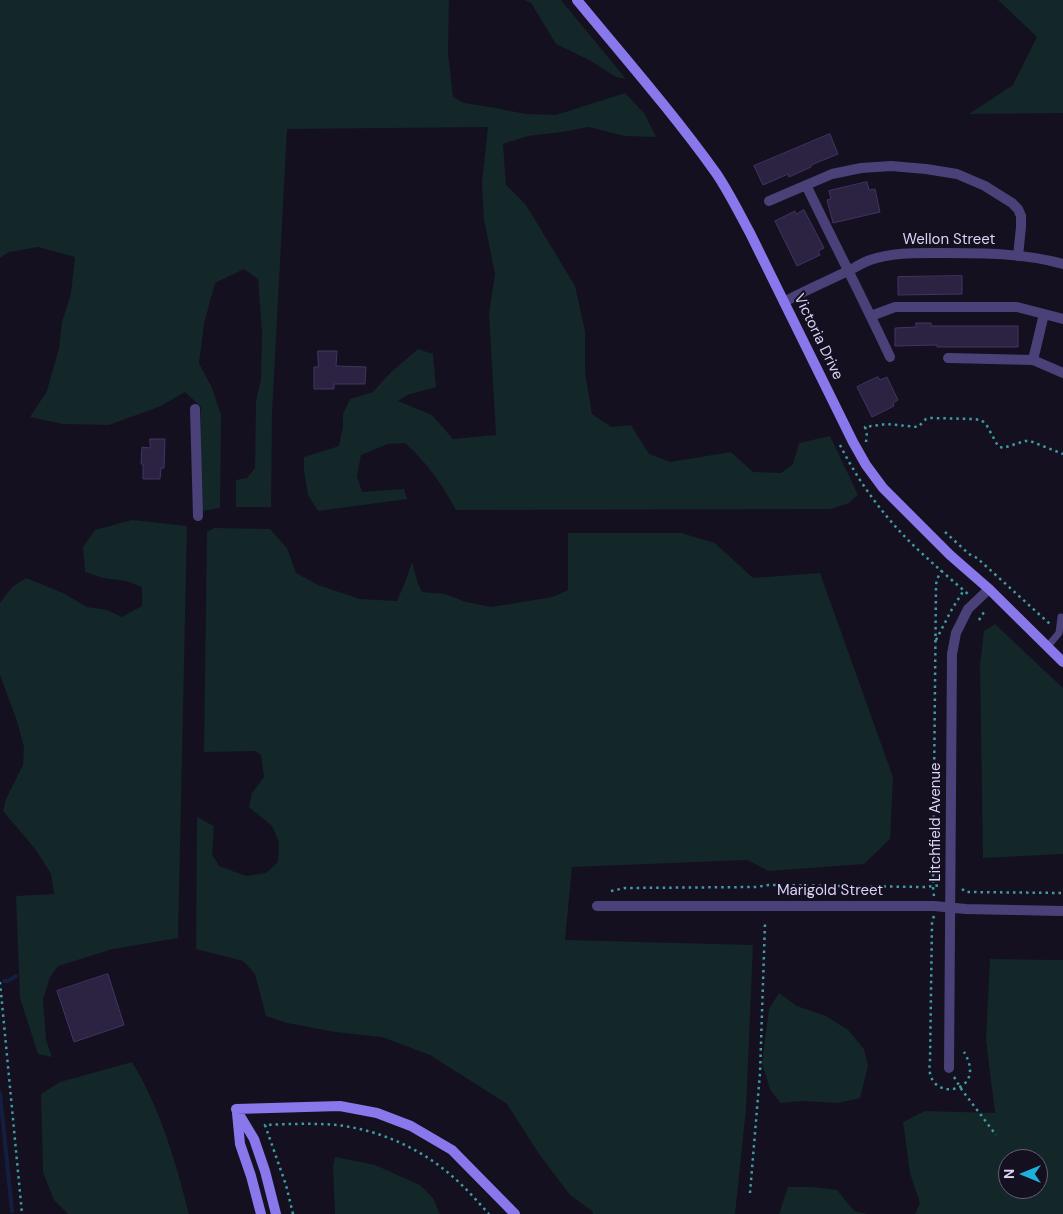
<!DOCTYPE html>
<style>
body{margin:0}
#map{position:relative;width:1063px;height:1214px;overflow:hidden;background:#14101f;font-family:"DM Sans",sans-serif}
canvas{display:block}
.north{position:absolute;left:998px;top:1149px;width:50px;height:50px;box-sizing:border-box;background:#14101f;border:1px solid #645e76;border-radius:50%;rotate:270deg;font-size:14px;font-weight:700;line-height:20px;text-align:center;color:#ddd3f9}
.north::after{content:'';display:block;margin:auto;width:18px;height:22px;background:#1eafda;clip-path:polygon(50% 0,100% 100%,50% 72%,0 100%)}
</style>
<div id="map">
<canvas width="1063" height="1214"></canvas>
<div class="north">N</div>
</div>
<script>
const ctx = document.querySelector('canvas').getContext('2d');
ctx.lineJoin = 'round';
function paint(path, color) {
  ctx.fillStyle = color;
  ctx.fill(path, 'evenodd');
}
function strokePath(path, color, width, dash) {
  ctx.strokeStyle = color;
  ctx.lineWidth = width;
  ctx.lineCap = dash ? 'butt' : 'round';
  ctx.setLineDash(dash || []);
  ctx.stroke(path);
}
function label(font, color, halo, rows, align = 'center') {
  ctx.font = font + ' "DM Sans",sans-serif';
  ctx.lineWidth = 4;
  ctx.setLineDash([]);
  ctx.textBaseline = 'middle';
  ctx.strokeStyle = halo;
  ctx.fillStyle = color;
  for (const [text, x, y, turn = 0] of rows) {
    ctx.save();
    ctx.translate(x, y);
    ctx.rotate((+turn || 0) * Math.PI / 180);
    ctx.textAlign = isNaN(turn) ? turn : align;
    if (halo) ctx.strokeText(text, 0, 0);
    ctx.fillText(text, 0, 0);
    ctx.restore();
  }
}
paint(new Path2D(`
 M0 0H449L448 53 453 97 464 103 490 107 526 114 556 115 625 93 644 113 656 137 625 136 589 127 562 132 528 136 503 144 506 185 526 205 575 286 585 331V372L592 414 611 427 631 425 649 454 670 462 731 452 753 472 781 473 793 464 799 443 830 436 858 495 849 503 831 509 456 510C441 483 428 464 405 443L388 444 361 455 357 476 362 492 404 489 407 499 318 511 308 495 304 470V457L339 446 343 426V414L350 399 373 392 390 373 418 349 433 354 436 387 407 395 398 401 432 415 453 439 496 435 489 313 495 274 484 220 482 183 488 127 287 129 272 413 271 507H236V480L247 478 255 468 256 402 261 379 262 331 258 279 244 269 215 283 204 324 199 363 212 388 221 415 220 508 197 512 201 407 185 392 161 406 109 425 63 424 30 417 47 391 59 348 62 322 71 293 75 257 38 247 9 252 0 258Z
 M525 0H561L626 79 616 77 589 60 556 44 531 3Z
 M998 0H1063V113L969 114 1013 85 1037 37Z
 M132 520 187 526 178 938 113 949 58 966 50 977 43 1000 46 1040 52 1057 38 1054 20 998 16 896 54 894 51 874 36 850 3 811 6 799 23 765 24 747 17 721 0 675V603L12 587 26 578 63 593 87 607 107 610 122 617 142 606V587L126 581 103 578 85 572 83 547 95 530Z
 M214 528 270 529 287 548 296 573 318 585 360 599 397 601 406 580 412 562 418 584 422 592 445 594 466 602 491 607 553 597 568 590V533H681L715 543 753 578 820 573 893 777 890 839 864 864 769 871 747 860 572 867 565 940 753 945 746 1109 735 1214H593L592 1211 570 1195 539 1154 507 1104 430 1055 382 1037 335 1032 287 1023 266 1016 255 974 243 961 196 949 197 817 214 826 212 854 219 866 246 876 266 873 278 862 279 842 272 826 249 807 252 793 264 777 261 755 255 751 204 752 207 532Z
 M995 624 1063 688V854L983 858 980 665 984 631Z
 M990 959 1063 960V1214H915L920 1203 910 1173 903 1122 925 1111 995 1113 986 1040ZM1008 1159H1038V1189H1008Z
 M779 993 797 1006 826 1016 848 1030 864 1049 868 1066 860 1098 838 1103 803 1101 780 1103 770 1089 762 1063 769 1009Z
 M132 1062C160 1108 176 1162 189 1214H68L54 1200 43 1172 41 1094 60 1082Z
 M335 1157 375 1165 420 1185 433 1198 440 1214H335L333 1167Z
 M788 1187H812L837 1190 854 1211 867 1214H779Z`), '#132628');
strokePath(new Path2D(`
 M4 981H8L16 976
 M0 1093 12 1211`), '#141e3f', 4);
const building = new Path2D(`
 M830 134 838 154 811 165V167L789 177 788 174 763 185 754 166Z
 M867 182 869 190 875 189 880 212 833 223 827 200 831 199 829 191Z
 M804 210 824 248 818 251 820 255 797 266 775 221 795 211 796 214Z
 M962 276V294L898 295V277Z
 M916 323H931V326H1018V347H937V345L895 346V328L916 327Z
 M318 351H337L336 366 366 367 365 384H334V389H314V367H318Z
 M878 377 880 380 887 377 898 400 893 403 894 406 872 417 857 387Z
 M150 439H165L164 468H161L160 479H143V464H141L142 447 150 448Z
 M108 974 124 1025 74 1042 57 991Z`);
paint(building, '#2c2241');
strokePath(building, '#436', 1);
strokePath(new Path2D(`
 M866 442 867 432 865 427 887 424 918 427 926 419 931 418 973 419 981 420 986 424 998 446 1003 448 1025 441H1030L1063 454
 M840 445C861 487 891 526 927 558 940 570 954 582 968 594
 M945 532 969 554 977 558 1051 625
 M979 620 984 612 982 610
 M936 640 952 609 964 590
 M962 889 966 892 1063 893
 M611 891 625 888 756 887 769 885 925 887 941 885
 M934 896 933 887 936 585 937 579 942 570
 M934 916 932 922 930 1062C923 1104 990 1095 964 1052
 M0 982 22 1214
 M954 1077 962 1090 996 1135
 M750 1193 760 1073 765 923
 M293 1214 286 1185 265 1125C289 1124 313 1123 337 1125 379 1130 420 1148 452 1176 465 1187 477 1201 489 1214`), '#3e9ca3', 2.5, [2.5, 4]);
strokePath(new Path2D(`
 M1048 646 1059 633 1061 617`), '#4a4178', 7);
strokePath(new Path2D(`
 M806 185C834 243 863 299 890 357
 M769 201 832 174 861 168 891 166 926 169 957 174 985 186 1012 203 1018 209 1021 216V227L1018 256
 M784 302C804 291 825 282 846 272 854 268 862 263 870 260 893 252 918 253 942 253 982 253 1024 253 1063 264
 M871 316 895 307H1017L1063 319
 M948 358 1033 360 1063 373
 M1033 360 1044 314
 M195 409 198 516
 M597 906H934L966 909 1063 911
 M949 1068 952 654 956 633 968 609 989 589`), '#4a4178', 10);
strokePath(new Path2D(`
 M577 0C624 57 673 113 716 173 729 192 739 213 750 233L853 442 866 465 883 488 950 555 989 589 1063 662
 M236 1109 340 1106 377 1113 411 1126 452 1150 515 1214
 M236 1109 254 1139 265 1171 276 1214
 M237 1113 240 1144 251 1176 261 1214`), '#8977ec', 10);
label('15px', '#ddd3f9', '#14101f', [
 ["Wellon Street",949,240],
 ["Victoria Drive",818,337,64],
 ["Litchfield Avenue",936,822,-90],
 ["Marigold Street",830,891]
]);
</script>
